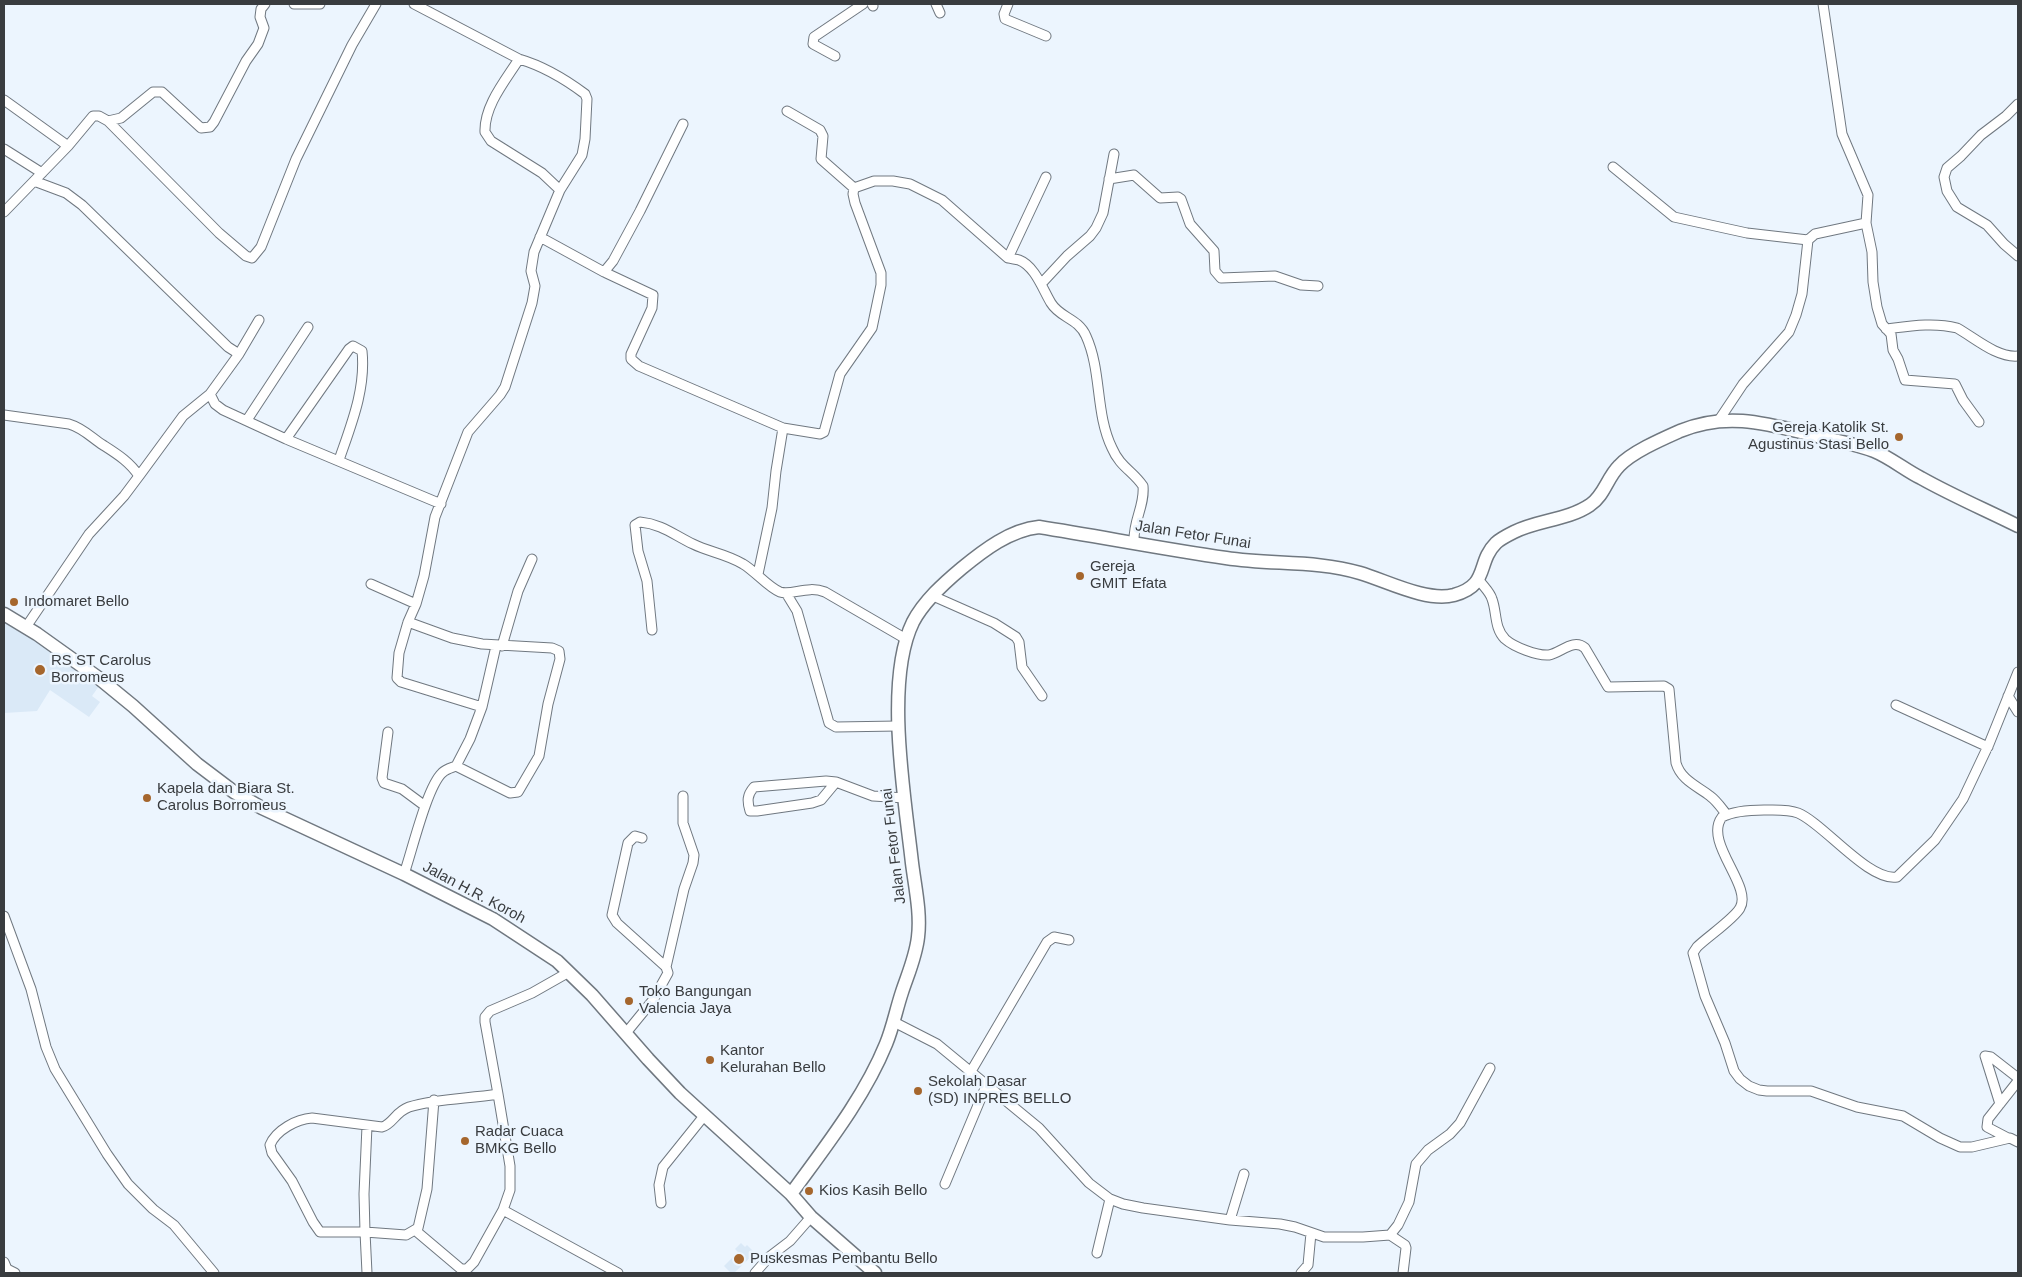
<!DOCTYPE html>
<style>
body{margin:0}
#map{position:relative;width:2022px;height:1277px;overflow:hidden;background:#ecf5fe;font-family:Helvetica,sans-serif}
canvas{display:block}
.frame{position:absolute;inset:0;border:5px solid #393c3f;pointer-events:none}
</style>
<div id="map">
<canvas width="2022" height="1277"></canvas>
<div class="frame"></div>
</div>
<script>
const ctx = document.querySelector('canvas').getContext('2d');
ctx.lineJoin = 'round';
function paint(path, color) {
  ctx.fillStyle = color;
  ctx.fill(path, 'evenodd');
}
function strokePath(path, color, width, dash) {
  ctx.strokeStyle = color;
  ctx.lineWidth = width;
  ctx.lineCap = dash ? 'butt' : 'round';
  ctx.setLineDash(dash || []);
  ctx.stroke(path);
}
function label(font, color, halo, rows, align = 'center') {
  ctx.font = font + ' Helvetica,sans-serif';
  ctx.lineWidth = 5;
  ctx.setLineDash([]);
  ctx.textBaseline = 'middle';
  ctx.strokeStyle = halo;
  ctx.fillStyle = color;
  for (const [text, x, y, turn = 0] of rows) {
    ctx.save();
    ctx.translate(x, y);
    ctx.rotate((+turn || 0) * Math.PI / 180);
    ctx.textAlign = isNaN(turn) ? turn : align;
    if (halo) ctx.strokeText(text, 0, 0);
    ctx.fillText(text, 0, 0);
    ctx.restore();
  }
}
paint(new Path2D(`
 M4 621 29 636 99 686 92 696 100 702 89 717 50 690 37 711 4 713Z
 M741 1243 745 1247 747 1245 755 1253 734 1273H731L724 1266 738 1252 735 1249Z`), '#dae9f7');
const street = new Path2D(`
 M294 4H320
 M872 4 873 6
 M936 4 940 13
 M1008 4 1004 14 1005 19 1046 36
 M1823 4 1842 134 1868 195 1866 223 1872 252 1873 282 1877 307 1882 324 1891 334 1893 350 1898 359 1905 380 1955 384 1963 400 1979 422
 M835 56 813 44 814 37 863 4
 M519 59C505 81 484 106 485 132L491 141 542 173 560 190
 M4 100 68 146
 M2018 104 2006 116 1981 135 1961 156 1947 168 1944 177 1947 191 1957 207 1987 225 2004 244 2018 256
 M787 111 820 130 823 136 821 159 854 188
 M108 121 219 233 246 256 252 258 261 247 296 159 352 45 376 4
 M4 149 42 173
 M1613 167 1674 217 1747 233 1808 240
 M1109 179 1134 175 1160 198 1178 197 1181 199 1190 224 1214 251 1215 271 1221 278 1275 276 1301 285 1318 286
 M34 181 66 193 82 205 228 347 239 354
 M4 212 68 146 93 116H99L108 121 121 118 153 92H162L201 128 210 127 214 122 246 61 258 44 264 28 260 17 261 9 265 4
 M540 237 604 272 653 295 652 308 631 354V359L639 366 783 428 820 434 824 432 840 374 872 328 881 285V273L855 203 853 194 854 188 874 181H893L910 184 942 200 1008 258C1012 259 1016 259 1019 260 1035 266 1043 290 1051 303 1060 318 1078 318 1086 336 1102 371 1095 413 1112 448 1120 467 1133 471 1143 486 1145 506 1133 520 1134 542
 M1008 258 1046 177
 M604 272 613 261 640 211 683 124
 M1041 284 1067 256 1090 236 1096 228 1103 213 1114 154
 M259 320 239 354 210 394 215 404 223 410 286 439 441 504
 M1886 329C1910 326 1934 322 1957 328 1975 338 1997 358 2018 356
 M4 415 69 424C83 428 92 438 103 445 117 454 130 462 139 476L124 496 89 534 26 627
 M247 420 308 327
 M1719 420 1743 384 1789 332 1796 315 1802 294 1808 240 1815 234 1866 223
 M286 439 349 349 353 346 362 351C366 389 351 425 339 460
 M139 476 183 416 210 394
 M758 574 772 508 776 471 783 428
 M1479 580C1483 586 1490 592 1492 599 1497 612 1494 628 1505 639 1514 647 1537 656 1549 655 1561 653 1573 638 1585 648L1608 687 1664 686 1669 689 1676 763C1681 780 1697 786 1710 796 1717 801 1722 809 1727 815
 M371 584 416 604
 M786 593 797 611 829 723 836 727 898 726
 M933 596 994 623 1016 637 1019 642 1022 667 1042 696
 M408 622 452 638 482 644 552 648 559 651 560 659 548 704 539 756 518 792 510 793 456 766 470 739 482 707 401 682 397 678 399 653 408 622 416 604 424 576 435 517 468 432 500 395 505 387 532 303 535 286 531 271 534 252 560 190 582 155 585 139 587 99 585 94C565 79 543 66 519 59L414 4
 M652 630 647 581 638 551 635 525 640 522C662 524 674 535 693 544 709 552 727 554 743 564 755 571 769 588 780 592 792 596 807 585 825 592L906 639
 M502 646 518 591 532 559
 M2018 672 1989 744 1963 799 1935 840 1897 877C1869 882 1823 823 1798 813 1788 809 1775 810 1764 810 1750 810 1734 811 1722 817 1703 842 1753 886 1740 908 1734 919 1707 937 1697 947L1693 953 1705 996 1725 1043 1734 1071 1740 1079 1749 1086 1759 1090 1767 1091H1811L1857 1107 1903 1116 1940 1138 1960 1147H1972L2010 1138 2018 1142
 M2008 696 2018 712
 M1896 705 1988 747
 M482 707 496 646
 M388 732 382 778 384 783 402 789 425 806
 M836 782 821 800 812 803 757 811H750C747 801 747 795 754 787L826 781 836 782 873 796 905 798
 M404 874C412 851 427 787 442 773 446 769 451 768 456 766
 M4 916 31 989 46 1047 55 1069 107 1154 128 1184 153 1209 174 1225 214 1273
 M666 967 684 889 693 863 694 855 683 823V796
 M894 1022 937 1044 1039 1128 1089 1183 1110 1199 1123 1204 1143 1208 1230 1220 1280 1224 1295 1227 1324 1237H1363L1390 1235 1398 1225 1409 1202 1416 1164 1428 1150 1450 1134 1460 1123 1490 1068
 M626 1033 653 1000 668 973 666 967 617 923 612 915 628 843 635 836 642 838
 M970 1073 1047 942 1054 937 1069 940
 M2000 1104 1985 1056 1991 1057 2018 1078
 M367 1126 364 1194 365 1232H320L313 1222 292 1181 272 1153 270 1145C276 1130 297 1119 312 1118L382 1127C393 1124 395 1112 409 1107 438 1098 468 1099 498 1094L485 1022V1017L490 1011 532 993 569 972
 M2008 1138 1987 1127 1988 1119 2018 1081
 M945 1184 986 1086
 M661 1203 659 1185 663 1167 704 1116
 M503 1210 618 1273
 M1230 1220 1244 1174
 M416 1231 461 1269H467L474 1262 503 1210 510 1190V1166L498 1094
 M1390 1235 1405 1245 1406 1248 1403 1273
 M1097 1253 1110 1199
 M4 1262 7 1269 15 1273
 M367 1273 365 1232 406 1235 418 1228 427 1189 434 1100
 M755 1273 769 1257 790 1241 811 1217
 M1301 1273 1308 1265 1311 1233`);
const secondary = new Path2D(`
 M4 614 37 634 100 679 133 706 197 764 234 792 262 808 404 874 493 919 557 961 592 995 648 1059 680 1093 791 1194 811 1217 875 1273
 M791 1194C825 1147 864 1098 886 1044 893 1027 896 1010 902 992 908 974 916 956 918 937 921 913 915 887 912 863 905 799 884 681 913 622 924 601 944 583 962 568 984 550 1010 530 1039 527 1102 537 1164 549 1226 558 1271 565 1316 560 1360 573 1387 581 1426 602 1454 595 1490 585 1476 563 1496 543 1500 539 1508 535 1514 532 1538 520 1568 520 1590 505 1604 496 1607 478 1619 466 1632 452 1662 439 1680 431 1728 411 1768 424 1817 436 1836 441 1856 444 1874 451 1891 458 1905 470 1921 478 1953 496 1986 510 2018 526`);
strokePath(street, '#707880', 11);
strokePath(secondary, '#707880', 15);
strokePath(street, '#fff', 9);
strokePath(secondary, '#fff', 12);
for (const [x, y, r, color] of [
 [1899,437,5,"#a5662d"],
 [1080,576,5,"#a5662d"],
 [14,602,5,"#a5662d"],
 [40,670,6,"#a5662d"],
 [147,798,5,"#a5662d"],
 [629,1001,5,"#a5662d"],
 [710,1060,5,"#a5662d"],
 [918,1091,5,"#a5662d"],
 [465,1141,5,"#a5662d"],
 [809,1191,5,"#a5662d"],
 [739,1259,6,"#a5662d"]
]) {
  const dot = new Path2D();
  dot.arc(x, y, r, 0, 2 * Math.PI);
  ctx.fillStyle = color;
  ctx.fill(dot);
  strokePath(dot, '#ecf5fe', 2);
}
label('15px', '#393c3f', '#ecf5fe', [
 ["Gereja Katolik St.",1889,428,"right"],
 ["Agustinus Stasi Bello",1889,445,"right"],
 ["Gereja",1090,567],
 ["GMIT Efata",1090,584],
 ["Indomaret Bello",24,602],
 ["RS ST Carolus",51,661],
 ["Borromeus",51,678],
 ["Kapela dan Biara St.",157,789],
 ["Carolus Borromeus",157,806],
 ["Toko Bangungan",639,992],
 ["Valencia Jaya",639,1009],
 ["Kantor",720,1051],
 ["Kelurahan Bello",720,1068],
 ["Sekolah Dasar",928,1082],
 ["(SD) INPRES BELLO",928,1099],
 ["Radar Cuaca",475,1132],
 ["BMKG Bello",475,1149],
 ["Kios Kasih Bello",819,1191],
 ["Puskesmas Pembantu Bello",750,1259]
], 'left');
label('15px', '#393c3f', '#ecf5fe', [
 ["Jalan Fetor Funai",1193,535,9],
 ["Jalan Fetor Funai",894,846,-97],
 ["Jalan H.R. Koroh",474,893,28]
]);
</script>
